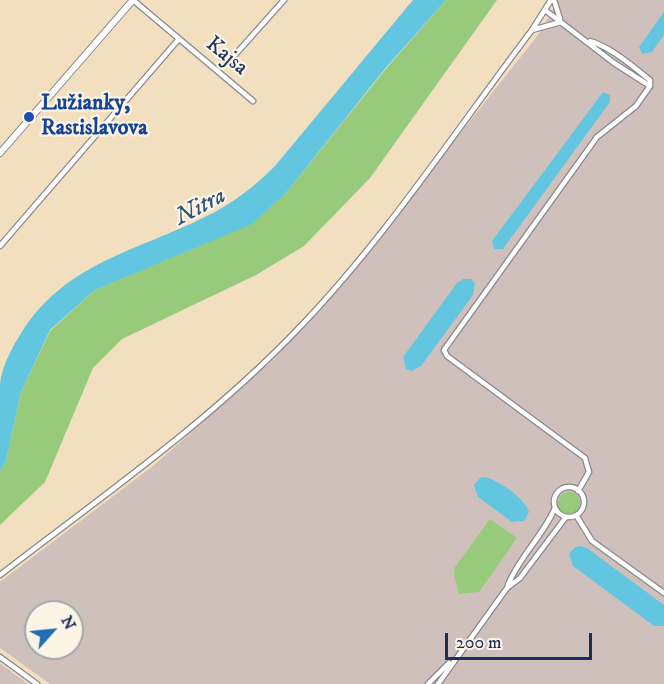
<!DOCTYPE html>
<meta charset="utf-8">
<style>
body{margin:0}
#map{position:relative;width:664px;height:684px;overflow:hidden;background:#f1dfbf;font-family:"IM FELL DW Pica",serif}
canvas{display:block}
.north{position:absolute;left:24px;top:600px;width:60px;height:60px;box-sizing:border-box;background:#fcf5e5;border:2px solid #a2a6af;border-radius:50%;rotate:63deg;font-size:16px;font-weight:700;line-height:24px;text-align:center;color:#1b2f5e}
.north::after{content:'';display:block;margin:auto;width:21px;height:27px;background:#1f6fb2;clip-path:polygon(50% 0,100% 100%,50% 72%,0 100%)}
.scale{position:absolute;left:445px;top:633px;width:147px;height:27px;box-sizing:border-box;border:3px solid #1b2f5e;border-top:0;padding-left:8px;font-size:18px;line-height:21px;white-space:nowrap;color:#1b2f5e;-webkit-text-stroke:4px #fcf5e5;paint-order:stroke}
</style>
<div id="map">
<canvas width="664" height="684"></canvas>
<div class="north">N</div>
<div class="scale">200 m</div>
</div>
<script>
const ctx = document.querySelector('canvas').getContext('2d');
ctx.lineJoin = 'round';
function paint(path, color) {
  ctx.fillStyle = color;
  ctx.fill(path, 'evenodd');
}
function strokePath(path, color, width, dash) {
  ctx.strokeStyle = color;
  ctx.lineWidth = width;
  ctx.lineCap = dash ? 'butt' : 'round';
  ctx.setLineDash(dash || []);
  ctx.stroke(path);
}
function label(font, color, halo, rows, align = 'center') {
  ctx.font = font + ' "IM FELL DW Pica",serif';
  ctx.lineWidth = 4.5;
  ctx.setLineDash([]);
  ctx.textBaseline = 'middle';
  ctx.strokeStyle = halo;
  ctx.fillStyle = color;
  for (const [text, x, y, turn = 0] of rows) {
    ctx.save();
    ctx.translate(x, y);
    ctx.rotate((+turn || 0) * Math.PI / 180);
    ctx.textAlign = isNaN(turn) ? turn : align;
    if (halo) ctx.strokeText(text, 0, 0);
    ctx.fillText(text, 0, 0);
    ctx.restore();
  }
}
paint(new Path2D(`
 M558 0H664V684H50L0 648V582L153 466 273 360 339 287 541 31ZM36 612H72V648H36Z
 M0 663 28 684H0Z`), '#d0c0bc');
paint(new Path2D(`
 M446 0H497L370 178 304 246 256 275 122 339 93 368 45 482 0 525V471L6 461 21 392 50 331 95 290 252 223 286 193 385 70Z
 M558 503a11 11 0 1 1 22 0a11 11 0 1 1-22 0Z
 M490 519 517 538 479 592 459 594 454 574 455 567Z`), '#97ca7b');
paint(new Path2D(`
 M413 0H446L384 70 286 193 252 224 95 290 50 330 21 392 6 461 0 471C0 443 0 412 0 384 2 365 13 346 23 330 68 262 137 251 205 217 232 204 254 187 275 166Z
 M664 12V35L652 52 642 54 639 47Z
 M603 92 610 95V102L503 249H494L492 241Z
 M463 279H471L475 284 473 295 421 366 412 371 406 369 403 357 457 283Z
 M485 477C498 480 526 499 529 512L524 521 512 522 478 497 474 485 480 478Z
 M580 546 587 548 664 605V626H654L573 566 569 554 575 547Z`), '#63c6e1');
const street = new Path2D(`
 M133 0 253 101
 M554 0 560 19
 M545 10 614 63 650 86
 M532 30 561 22
 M590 41C612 48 631 65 650 80V86
 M234 56 284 0
 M0 246 178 40
 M554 502a15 15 0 1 1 30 0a15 15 0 1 1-30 0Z
 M578 491 589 472 585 458 447 356 444 350 597 137 636 106 650 86
 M576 515 592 541 664 593
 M0 575C101 497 208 423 297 330 385 239 456 130 532 30L551 0
 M508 585C519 557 543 536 555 508
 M0 657 37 684
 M428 684 449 663
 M438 684 507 588 520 578 566 517`);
const secondary = new Path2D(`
 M0 153 133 0`);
strokePath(street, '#86878e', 7);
strokePath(secondary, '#86878e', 8);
strokePath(street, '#fff', 4.5);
strokePath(secondary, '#fff', 6);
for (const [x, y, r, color] of [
 [29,117,6,"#1a4fb4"]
]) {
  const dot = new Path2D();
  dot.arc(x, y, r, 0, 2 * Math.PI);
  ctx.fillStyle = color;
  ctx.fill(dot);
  strokePath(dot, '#fcf5e5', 2);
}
label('22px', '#1b2f5e', '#fcf5e5', [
 ["Kajsa",226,57,39]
]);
label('bold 22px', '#164399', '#fcf5e5', [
 ["Lužianky,",41,104],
 ["Rastislavova",41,129]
], 'left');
label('italic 24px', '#2d557f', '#fcf5e5', [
 ["Nitra",201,208,-28]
]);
</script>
